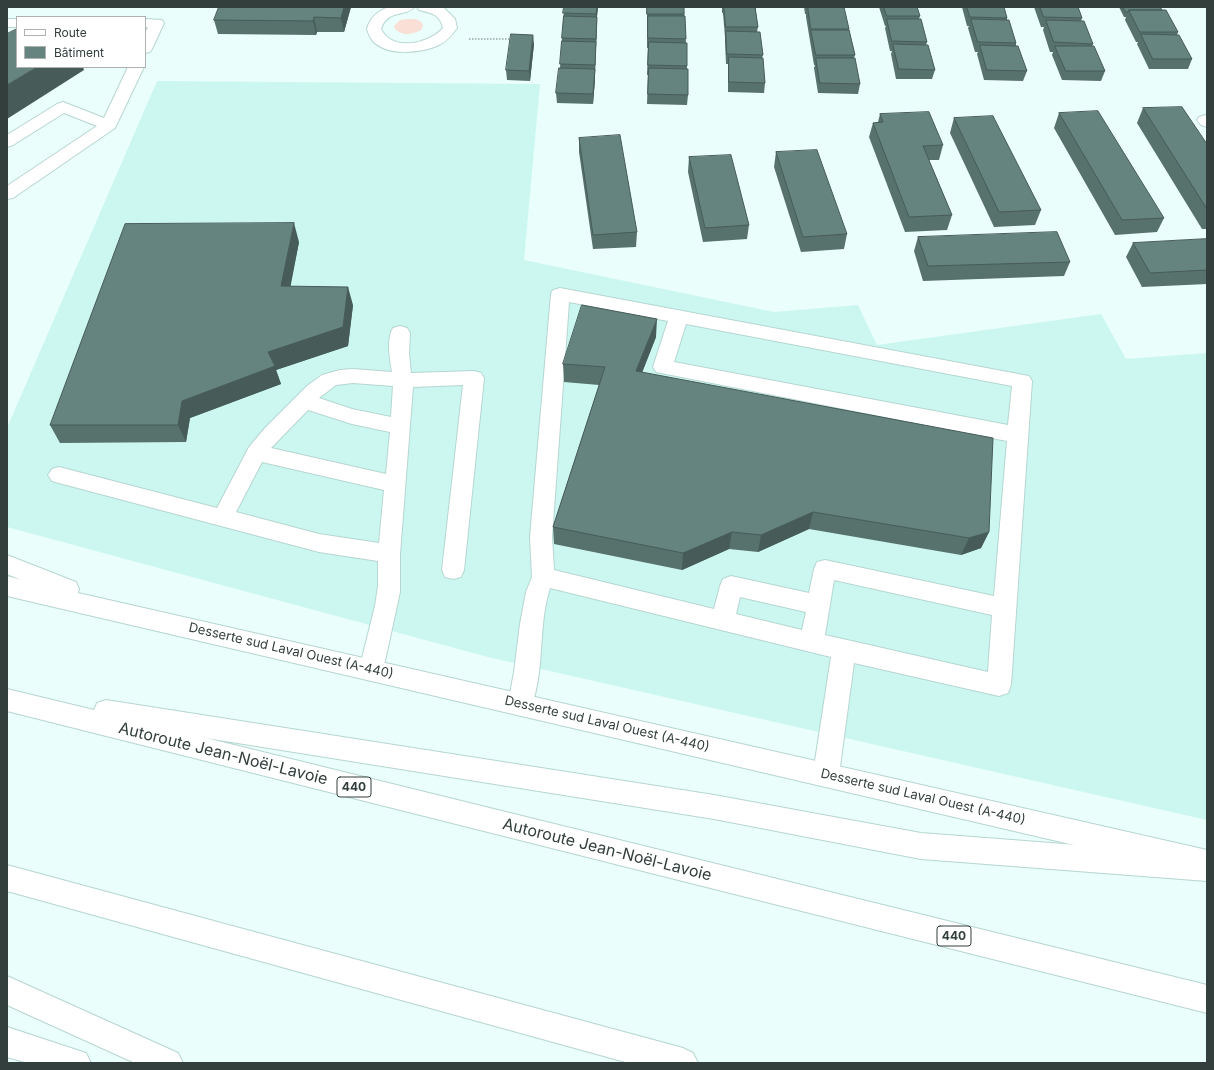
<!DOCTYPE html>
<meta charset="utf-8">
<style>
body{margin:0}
#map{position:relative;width:1214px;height:1070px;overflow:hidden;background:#eafefb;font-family:Inter,sans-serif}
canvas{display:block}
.frame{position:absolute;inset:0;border:8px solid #323f3d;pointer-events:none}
.legend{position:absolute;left:16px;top:16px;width:130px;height:52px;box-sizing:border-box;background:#fff;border:1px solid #adb2b1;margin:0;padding:5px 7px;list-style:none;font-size:12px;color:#323f3d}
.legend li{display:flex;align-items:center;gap:8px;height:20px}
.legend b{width:20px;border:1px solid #adb2b1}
</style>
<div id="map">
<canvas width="1214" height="1070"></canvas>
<div class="frame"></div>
<ul class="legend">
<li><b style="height:5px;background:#fff"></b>Route</li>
<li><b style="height:11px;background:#65837f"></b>Bâtiment</li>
</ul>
</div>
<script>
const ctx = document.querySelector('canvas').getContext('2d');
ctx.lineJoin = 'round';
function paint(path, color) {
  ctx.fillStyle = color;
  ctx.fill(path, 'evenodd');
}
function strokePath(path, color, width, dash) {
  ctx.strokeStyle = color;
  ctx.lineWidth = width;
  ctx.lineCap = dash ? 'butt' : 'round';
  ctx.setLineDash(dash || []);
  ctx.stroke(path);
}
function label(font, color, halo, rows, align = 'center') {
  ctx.font = font + ' Inter,sans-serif';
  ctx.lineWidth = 4;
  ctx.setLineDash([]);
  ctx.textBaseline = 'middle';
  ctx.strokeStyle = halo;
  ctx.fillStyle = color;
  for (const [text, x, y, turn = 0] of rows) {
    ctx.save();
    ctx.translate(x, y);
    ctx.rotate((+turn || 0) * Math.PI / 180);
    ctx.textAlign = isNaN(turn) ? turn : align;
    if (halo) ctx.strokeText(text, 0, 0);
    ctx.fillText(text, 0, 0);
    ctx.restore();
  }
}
paint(new Path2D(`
 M157 81 540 84 524 260 774 312 858 305 877 345 1101 314 1126 359 1207 353V820L488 657 7 527V428Z`), '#ccf7f1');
paint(new Path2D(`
 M408 19C414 19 421 19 423 25L421 30C412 35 402 36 395 29L394 26 400 20Z`), '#fadfd6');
const minor = new Path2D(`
 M389 7H414C407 17 387 9 381 29 392 52 429 44 443 28 440 14 431 13 419 10L417 7 444 8 455 19 457 28C452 35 447 41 439 45 422 53 386 57 372 40 370 37 368 33 367 29 370 17 378 11 389 7Z
 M7 19H17V27H7Z
 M145 19 162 20 164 23 152 49 150 52 145 53V33L148 27H145Z
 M128 67H144L115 128 13 198 7 199V186L97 126 64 113 13 145 7 147V135L57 104 63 102 104 118Z
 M1205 115 1207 116V127L1201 125 1197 120 1199 117Z
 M560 288 1029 376 1032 381 1011 685 1008 693 999 696 854 663 839 774 835 782 826 786 817 782 813 774 831 657 550 588C537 628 546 674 529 712L520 715 511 712 508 704 514 672 520 624 526 592 532 577 530 537 551 294 553 290ZM569 302 668 321 653 367 656 372 1007 441 994 596 825 560 817 562 814 569 809 593 731 576 723 579 720 586 714 609 554 570 552 537ZM686 324 1012 386 1008 425 674 362ZM834 580 992 615 988 672 825 635ZM740 597 806 612 802 630 736 614Z
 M400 326 407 328 410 333 409 354 411 373 474 371 481 373 484 378 464 570 461 577 453 579 445 577 442 570 463 385 413 387 400 554V592L383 670 379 677 371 681 363 677 359 670 375 606 378 586V561L319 552 59 483 52 481 48 475 52 469 59 467 217 508 249 447 265 428 307 386 322 375 340 370 353 369 392 372C390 359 386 340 393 328ZM353 383 393 386 391 417 352 409 319 398 336 385ZM308 410 352 424 390 432 386 474 271 448ZM262 462 384 490 379 543 319 534 236 512Z`);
const major = new Path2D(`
 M7 555 76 582 79 589 78 593 1207 850V876L7 596V576L21 580 7 574Z
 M7 1027 86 1053 91 1063H28L7 1057Z`);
const highway = new Path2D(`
 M7 689 94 710 97 703 106 700 714 795 921 833 1207 855V881L921 859 714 819 206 738 1207 985V1013L7 711Z
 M7 865 683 1048 693 1053 698 1063H629L7 891Z
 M7 976 178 1053 183 1063H135L7 1005Z`);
strokePath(minor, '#b6d6d1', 2);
strokePath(major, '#b6d6d1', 2);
strokePath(highway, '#b6d6d1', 2);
strokePath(new Path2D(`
 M469 39H514`), '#aabcb9', 2, [1.5, 1.5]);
paint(minor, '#fff');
paint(major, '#fff');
paint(highway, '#fff');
paint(new Path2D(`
 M219 7H351L344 32H317L316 35 218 34 214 20Z
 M564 7H598L597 17V26L595 69V79L593 104 557 103 556 93 560 68Z
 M647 7H684L686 43H687V69L688 95 687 105 647 104 648 75H647L648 48H647Z
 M722 7H756V12L758 27 757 32 763 55 762 58 765 83 764 93 728 92V64H726L725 41V37L723 13H722Z
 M804 7H842L849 29 855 55 854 58 860 84 858 94 818 93 814 68 815 65H814L806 17V14H805Z
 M879 7H917L920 16 919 19 927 42 926 45 935 70 932 79H896L891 54 892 51H890L885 28 886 26H885Z
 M962 7H1004L1007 18V20L1016 43V46L1027 71 1023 81 984 80 977 54 978 52H975L968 28 969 26H967Z
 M1034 7H1078L1082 18 1081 21 1093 44 1092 46 1105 71 1101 81 1062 80 1052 55 1053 52H1050L1043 30 1044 27H1041Z
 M1119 7H1160L1178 32 1177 35 1192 59 1188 69H1149L1137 44 1138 42H1136L1125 20 1126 17H1124Z
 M534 44 530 81 507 80 506 70Z
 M1143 108 1207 144V229H1202L1137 123Z
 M1059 113 1164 218 1157 232 1115 235 1054 128Z
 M880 114 943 145 939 160H929L952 215 947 230 905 232 869 137 873 123 878 122Z
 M954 118 1041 210 1035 225 994 227 950 133Z
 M579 138 637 232 636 247 593 249 579 152Z
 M776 152 847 234 844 249 801 252 774 167Z
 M689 157 749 225 747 239 703 242 688 172Z
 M918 237 1070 262 1064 276 923 281 914 251Z
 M1207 239V284L1142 287 1126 257 1133 243Z
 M299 242 290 286 353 305 348 346 276 370 281 384 190 418 186 442 60 443 50 425Z
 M656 337 642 373 989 532 981 548 961 555 809 529 758 552 729 549 682 570 554 544 553 527 599 385 564 382 563 364Z`), '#57716d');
paint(new Path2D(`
 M344 7H351L344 32 341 18Z
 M597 7H598L596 24V14Z
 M314 17 317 32 316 35 313 21Z
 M597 17V26L596 48V39Z
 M533 35 534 44 530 81 529 71Z
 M596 42V52L595 75V65Z
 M37 67H83L84 70 7 119V85Z
 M595 69V79L593 104V94Z
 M294 223 299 242 287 305 281 286Z
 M348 287 353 305 348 346 276 370 281 384 190 418 186 442 178 425 182 401 268 352Z
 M657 319 656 337 635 390 636 371Z
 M813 512 809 529 758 552 761 535Z
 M732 532 729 549 682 570 683 553Z
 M989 532 981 548 961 555 969 538Z`), '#475c59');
const building = new Path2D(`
 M219 7H344L341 18 314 17 313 21 214 20Z
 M564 7H597L596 14 563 13Z
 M647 7H684V14H647Z
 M724 7H755L758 27H726Z
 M808 7H844L849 29H811Z
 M884 7H917L920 16H887Z
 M967 7H1004L1007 18 970 17Z
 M1040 7H1078L1082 18 1044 17Z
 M1123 7H1160L1162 10H1129L1128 12H1126Z
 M1129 10H1166L1178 32H1140Z
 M564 16 597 17 596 39 562 38Z
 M648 16H685L686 39 648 38Z
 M887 19H921L927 42 892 41Z
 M971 19 1009 20 1016 43 978 42Z
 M1046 20 1084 21 1093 44 1054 42Z
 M17 29V67H37L7 85V34Z
 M811 30H849L855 55H816Z
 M726 31 760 32 763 55 727 54Z
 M511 34 533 35 529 71 506 70Z
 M1141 34 1179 35 1192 59H1153Z
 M562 41 596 42 595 65 560 64Z
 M649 42 687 43V66L648 65Z
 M893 44 928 45 935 70 899 69Z
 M980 45 1018 46 1027 71 987 70Z
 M1055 46H1094L1105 71H1066Z
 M729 57 763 58 765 83 729 82Z
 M816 58H855L860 84 820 83Z
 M559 68 595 69 593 94 556 93Z
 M649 68 688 69V95L648 94Z
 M1182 107 1207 144V209L1143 108Z
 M1098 111 1164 218 1122 220 1059 113Z
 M929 112 943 145 923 146 952 215 909 217 873 123 883 122 880 114Z
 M993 116 1041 210 999 212 954 118Z
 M620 135 637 232 593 235 579 138Z
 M817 150 847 234 803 237 776 152Z
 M731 155 749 225 705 228 689 157Z
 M294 223 281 286 348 287 343 327 268 352 275 366 182 401 178 425H50L125 224Z
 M1057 232 1070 262 928 266 918 237Z
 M1207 239V270L1150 273 1133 243Z
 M582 305 657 319 636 371 993 438 989 532 969 538 813 512 761 535 732 532 683 553 553 527 605 367 563 364Z`);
paint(building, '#65837f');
strokePath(building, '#475c59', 1);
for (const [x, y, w] of [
 [354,787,34],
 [954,936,34]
]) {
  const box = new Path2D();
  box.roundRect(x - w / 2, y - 10, w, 20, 3);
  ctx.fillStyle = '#fff';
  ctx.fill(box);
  strokePath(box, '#323f3d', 1);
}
label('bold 12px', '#323f3d', null, [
 ["440",354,787],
 ["440",954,936]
]);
label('13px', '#323f3d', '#fff', [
 ["Desserte sud Laval Ouest (A-440)",291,651,13],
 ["Desserte sud Laval Ouest (A-440)",607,724,13],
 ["Desserte sud Laval Ouest (A-440)",923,797,13]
]);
label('16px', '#323f3d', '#fff', [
 ["Autoroute Jean-Noël-Lavoie",223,754,14],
 ["Autoroute Jean-Noël-Lavoie",607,850,14]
]);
</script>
